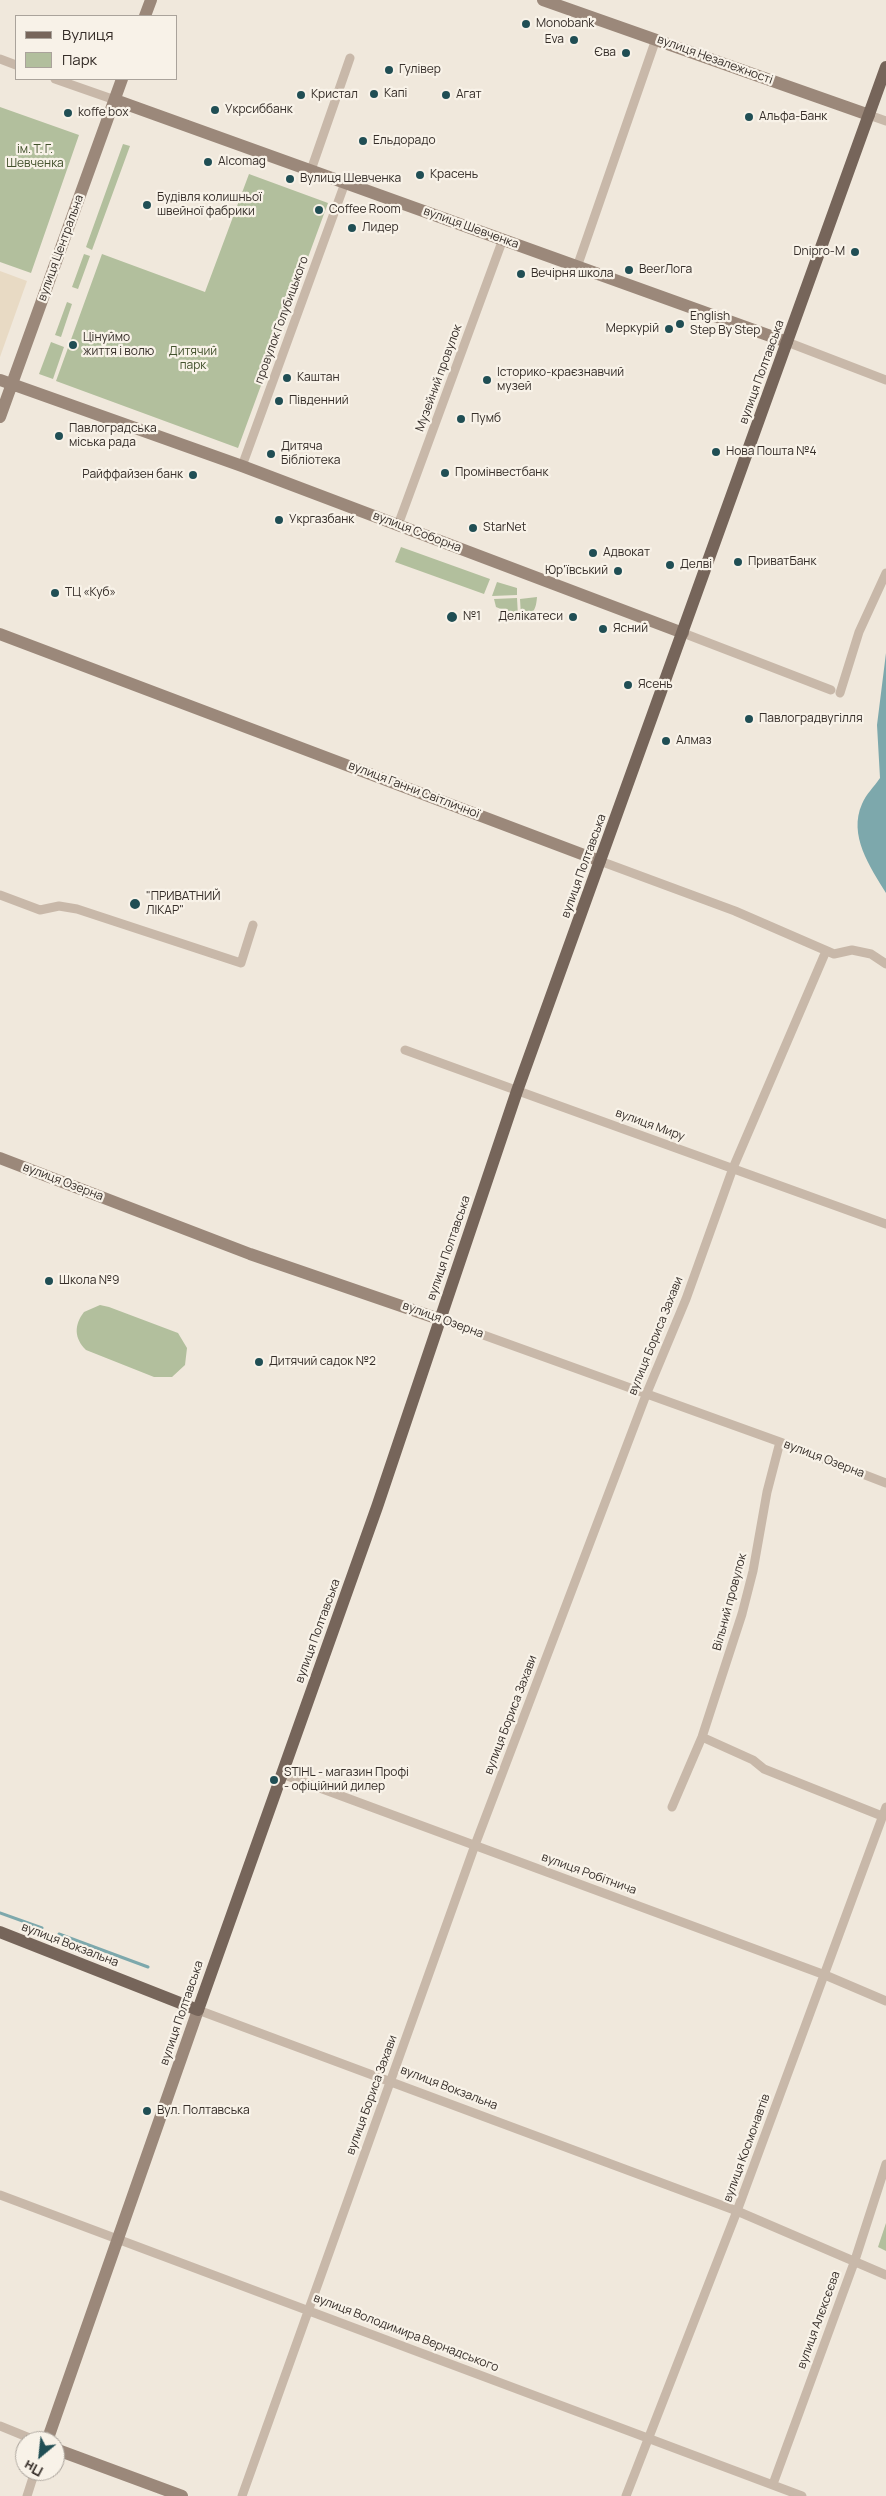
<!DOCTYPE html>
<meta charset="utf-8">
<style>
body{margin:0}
#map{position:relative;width:886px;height:2496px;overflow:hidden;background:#f0e8dc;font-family:Manrope,sans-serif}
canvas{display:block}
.legend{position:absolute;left:15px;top:15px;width:162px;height:65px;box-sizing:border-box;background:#f8f2e8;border:1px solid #aaa39b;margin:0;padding:6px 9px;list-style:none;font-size:15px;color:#352d28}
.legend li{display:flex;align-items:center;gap:10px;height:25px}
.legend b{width:25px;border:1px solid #aaa39b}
.north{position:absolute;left:15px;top:2431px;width:50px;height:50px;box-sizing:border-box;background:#f8f2e8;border:1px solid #aaa39b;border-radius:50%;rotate:208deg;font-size:14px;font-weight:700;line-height:20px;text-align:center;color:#352d28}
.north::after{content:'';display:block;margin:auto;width:18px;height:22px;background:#204e54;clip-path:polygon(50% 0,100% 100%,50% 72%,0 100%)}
</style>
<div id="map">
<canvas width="886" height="2496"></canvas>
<ul class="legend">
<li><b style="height:6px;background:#76655a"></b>Вулиця</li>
<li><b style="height:14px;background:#b2bf9d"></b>Парк</li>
</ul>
<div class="north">Пн</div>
</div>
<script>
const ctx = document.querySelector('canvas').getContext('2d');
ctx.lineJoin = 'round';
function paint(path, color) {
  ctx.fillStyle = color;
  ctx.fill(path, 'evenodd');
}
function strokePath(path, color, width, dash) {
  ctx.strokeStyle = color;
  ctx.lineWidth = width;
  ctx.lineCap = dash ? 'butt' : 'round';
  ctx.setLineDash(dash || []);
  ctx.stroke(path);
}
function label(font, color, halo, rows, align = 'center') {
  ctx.font = font + ' Manrope,sans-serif';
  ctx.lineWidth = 4.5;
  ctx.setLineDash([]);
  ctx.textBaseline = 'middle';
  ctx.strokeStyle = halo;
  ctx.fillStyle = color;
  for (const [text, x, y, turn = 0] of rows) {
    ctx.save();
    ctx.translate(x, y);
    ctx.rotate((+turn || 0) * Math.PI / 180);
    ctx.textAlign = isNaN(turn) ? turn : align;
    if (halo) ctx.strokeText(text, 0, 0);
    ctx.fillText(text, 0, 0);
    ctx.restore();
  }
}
paint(new Path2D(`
 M0 107 79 135 31 273 0 262Z
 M123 144 130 146 92 250 86 247Z
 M249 174 328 203 238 448 56 381 102 254 205 292Z
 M84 254 90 256 78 289 72 287Z
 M67 302 72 304 61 337 55 335Z
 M51 342 64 347 53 379 39 374Z
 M401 547 490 579 484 594 395 562Z
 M497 582 517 588V595L492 596Z
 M537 597C536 609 534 615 521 616L520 599Z
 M517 598 518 616 496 607 494 599Z
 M100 1305 109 1307 178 1333 187 1348 185 1365 172 1377H154L86 1350C74 1338 74 1325 84 1312Z
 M886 2223V2251L878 2247Z`), '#b2bf9d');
paint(new Path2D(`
 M0 271 27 281 0 357Z`), '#e8dac4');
paint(new Path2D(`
 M886 653V893C870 867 848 835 862 804 866 794 874 787 880 778L877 725Z`), '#7da8ac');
strokePath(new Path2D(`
 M0 1913 42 1928
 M59 1934 148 1967`), '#7da8ac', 3);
strokePath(new Path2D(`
 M0 59 16 65
 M55 79 115 100
 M869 115 886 121
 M311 170 350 58
 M577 267 656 39
 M787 342 886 380
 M242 466 345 183
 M398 525 503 239
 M683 633 831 690
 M840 693 859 632 886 573
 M600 861 735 911 834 954 852 950 871 954 886 964
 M0 895 40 910 59 906 77 909 241 963 253 925
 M405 1050 886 1224
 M439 1319 780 1442 886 1483
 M702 1737 753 1760 764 1769 882 1816
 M282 1774 825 1975 886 2001
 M672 1807 702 1737 742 1614 753 1571 767 1492 780 1442
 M198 2010 737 2211 886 2275
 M0 2195 802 2496
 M0 2426 37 2441
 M773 2484 855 2260 886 2164
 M27 2496 35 2471
 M242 2496 475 1845 646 1395 686 1299 733 1168 826 951
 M626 2496 737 2211 886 1807`), '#c8b8a9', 9);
strokePath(new Path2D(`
 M543 0 869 115
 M145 16 151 0
 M115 100 787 342
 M0 380 242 466 683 633
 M0 417 122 79
 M0 634 600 861
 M0 1158 250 1254 439 1319
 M47 2441 198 2010
 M55 2449 182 2496`), '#9b887a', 12);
strokePath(new Path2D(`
 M0 1932 198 2010 377 1507 517 1091 886 67`), '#76655a', 12);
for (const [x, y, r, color] of [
 [526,24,5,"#204e54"],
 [574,40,5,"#204e54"],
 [626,53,5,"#204e54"],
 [389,70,5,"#204e54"],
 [374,94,5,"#204e54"],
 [301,95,5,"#204e54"],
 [446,95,5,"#204e54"],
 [215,110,5,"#204e54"],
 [68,113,5,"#204e54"],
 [749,117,5,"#204e54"],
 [363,141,5,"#204e54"],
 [208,162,5,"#204e54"],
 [420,175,5,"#204e54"],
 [290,179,5,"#204e54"],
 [147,205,5,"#204e54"],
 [319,210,5,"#204e54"],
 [352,228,5,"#204e54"],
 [855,252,5,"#204e54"],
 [629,270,5,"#204e54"],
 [521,274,5,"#204e54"],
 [680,324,5,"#204e54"],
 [669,329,5,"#204e54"],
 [73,345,5,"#204e54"],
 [287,378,5,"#204e54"],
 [487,380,5,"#204e54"],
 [279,401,5,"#204e54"],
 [461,419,5,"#204e54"],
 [59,436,5,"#204e54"],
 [716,452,5,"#204e54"],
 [271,454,5,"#204e54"],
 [445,473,5,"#204e54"],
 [193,475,5,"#204e54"],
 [279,520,5,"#204e54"],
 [473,528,5,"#204e54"],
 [593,553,5,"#204e54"],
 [738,562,5,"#204e54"],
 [670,565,5,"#204e54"],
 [618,571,5,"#204e54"],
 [55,593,5,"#204e54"],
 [452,617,6,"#204e54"],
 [573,617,5,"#204e54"],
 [603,629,5,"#204e54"],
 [628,685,5,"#204e54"],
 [749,719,5,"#204e54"],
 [666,741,5,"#204e54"],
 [135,904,6,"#204e54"],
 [49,1281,5,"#204e54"],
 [259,1362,5,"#204e54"],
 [274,1780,5,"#204e54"],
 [147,2111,5,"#204e54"]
]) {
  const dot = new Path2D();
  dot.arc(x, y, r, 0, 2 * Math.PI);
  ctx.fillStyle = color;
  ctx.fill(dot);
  strokePath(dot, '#f8f2e8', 2);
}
label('12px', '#352d28', '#f8f2e8', [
 ["Monobank",536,24],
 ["Eva",564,40,"right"],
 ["Єва",616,53,"right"],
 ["Гулівер",399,70],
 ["Капі",384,94],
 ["Кристал",311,95],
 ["Агат",456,95],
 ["Укрсиббанк",225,110],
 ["koffe box",78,113],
 ["Альфа-Банк",759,117],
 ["Ельдорадо",373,141],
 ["Alcomag",218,162],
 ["Красень",430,175],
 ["Вулиця Шевченка",300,179],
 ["Будівля колишньої",157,198],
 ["швейної фабрики",157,212],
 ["Coffee Room",329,210],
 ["Лидер",362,228],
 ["Dnipro-M",845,252,"right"],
 ["BeerЛога",639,270],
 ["Вечірня школа",531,274],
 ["English",690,317],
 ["Step By Step",690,331],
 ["Меркурій",659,329,"right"],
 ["Цінуймо",83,338],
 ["життя і волю",83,352],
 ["Історико-краєзнавчий",497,373],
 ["музей",497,387],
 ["Каштан",297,378],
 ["Пiвденний",289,401],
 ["Пумб",471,419],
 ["Павлоградська",69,429],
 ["міська рада",69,443],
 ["Дитяча",281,447],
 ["Бiблiотека",281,461],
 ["Нова Пошта №4",726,452],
 ["Промінвестбанк",455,473],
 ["Райффайзен банк",183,475,"right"],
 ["Укргазбанк",289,520],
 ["StarNet",483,528],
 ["Адвокат",603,553],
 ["ПриватБанк",748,562],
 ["Делві",680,565],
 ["Юр'ївський",608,571,"right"],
 ["ТЦ «Куб»",65,593],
 ["№1",463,617],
 ["Делiкатеси",563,617,"right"],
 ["Ясний",613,629],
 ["Ясень",638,685],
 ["Павлоградвугілля",759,719],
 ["Алмаз",676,741],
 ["\"ПРИВАТНИЙ",146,897],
 ["ЛІКАР\"",146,911],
 ["Школа №9",59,1281],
 ["Дитячий садок №2",269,1362],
 ["STIHL - магазин Профі",284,1773],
 ["- офіційний дилер",284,1787],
 ["Вул. Полтавська",157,2111]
], 'left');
label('12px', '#352d28', '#f8f2e8', [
 ["вулиця Незалежності",715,60,20],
 ["вулиця Шевченка",471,228,20],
 ["вулиця Центральна",61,248,-70],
 ["провулок Голубицького",282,320,-70],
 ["вулиця Полтавська",762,372,-70],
 ["Музейний провулок",439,378,-70],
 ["вулиця Соборна",417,532,21],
 ["вулиця Ганни Світличної",414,790,21],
 ["вулиця Полтавська",584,866,-70],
 ["вулиця Миру",650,1125,20],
 ["вулиця Озерна",63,1182,21],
 ["вулиця Полтавська",449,1248,-71],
 ["вулиця Озерна",443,1320,20],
 ["вулиця Бориса Захави",656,1336,-68],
 ["вулиця Озерна",824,1459,21],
 ["Вільний провулок",730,1602,-75],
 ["вулиця Полтавська",318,1631,-70],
 ["вулиця Бориса Захави",511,1715,-69],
 ["вулиця Робітнича",589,1874,20],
 ["вулиця Вокзальна",70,1945,21],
 ["вулиця Полтавська",182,2013,-71],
 ["вулиця Вокзальна",449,2088,21],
 ["вулиця Бориса Захави",372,2095,-70],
 ["вулиця Космонавтів",747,2148,-70],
 ["вулиця Алєксєєва",819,2320,-70],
 ["вулиця Володимира Вернадського",406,2333,21]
]);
label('12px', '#43522d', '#f8f2e8', [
 ["ім. Т. Г.",35,150],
 ["Шевченка",35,164],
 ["Дитячий",193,352],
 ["парк",193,366]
]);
</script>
